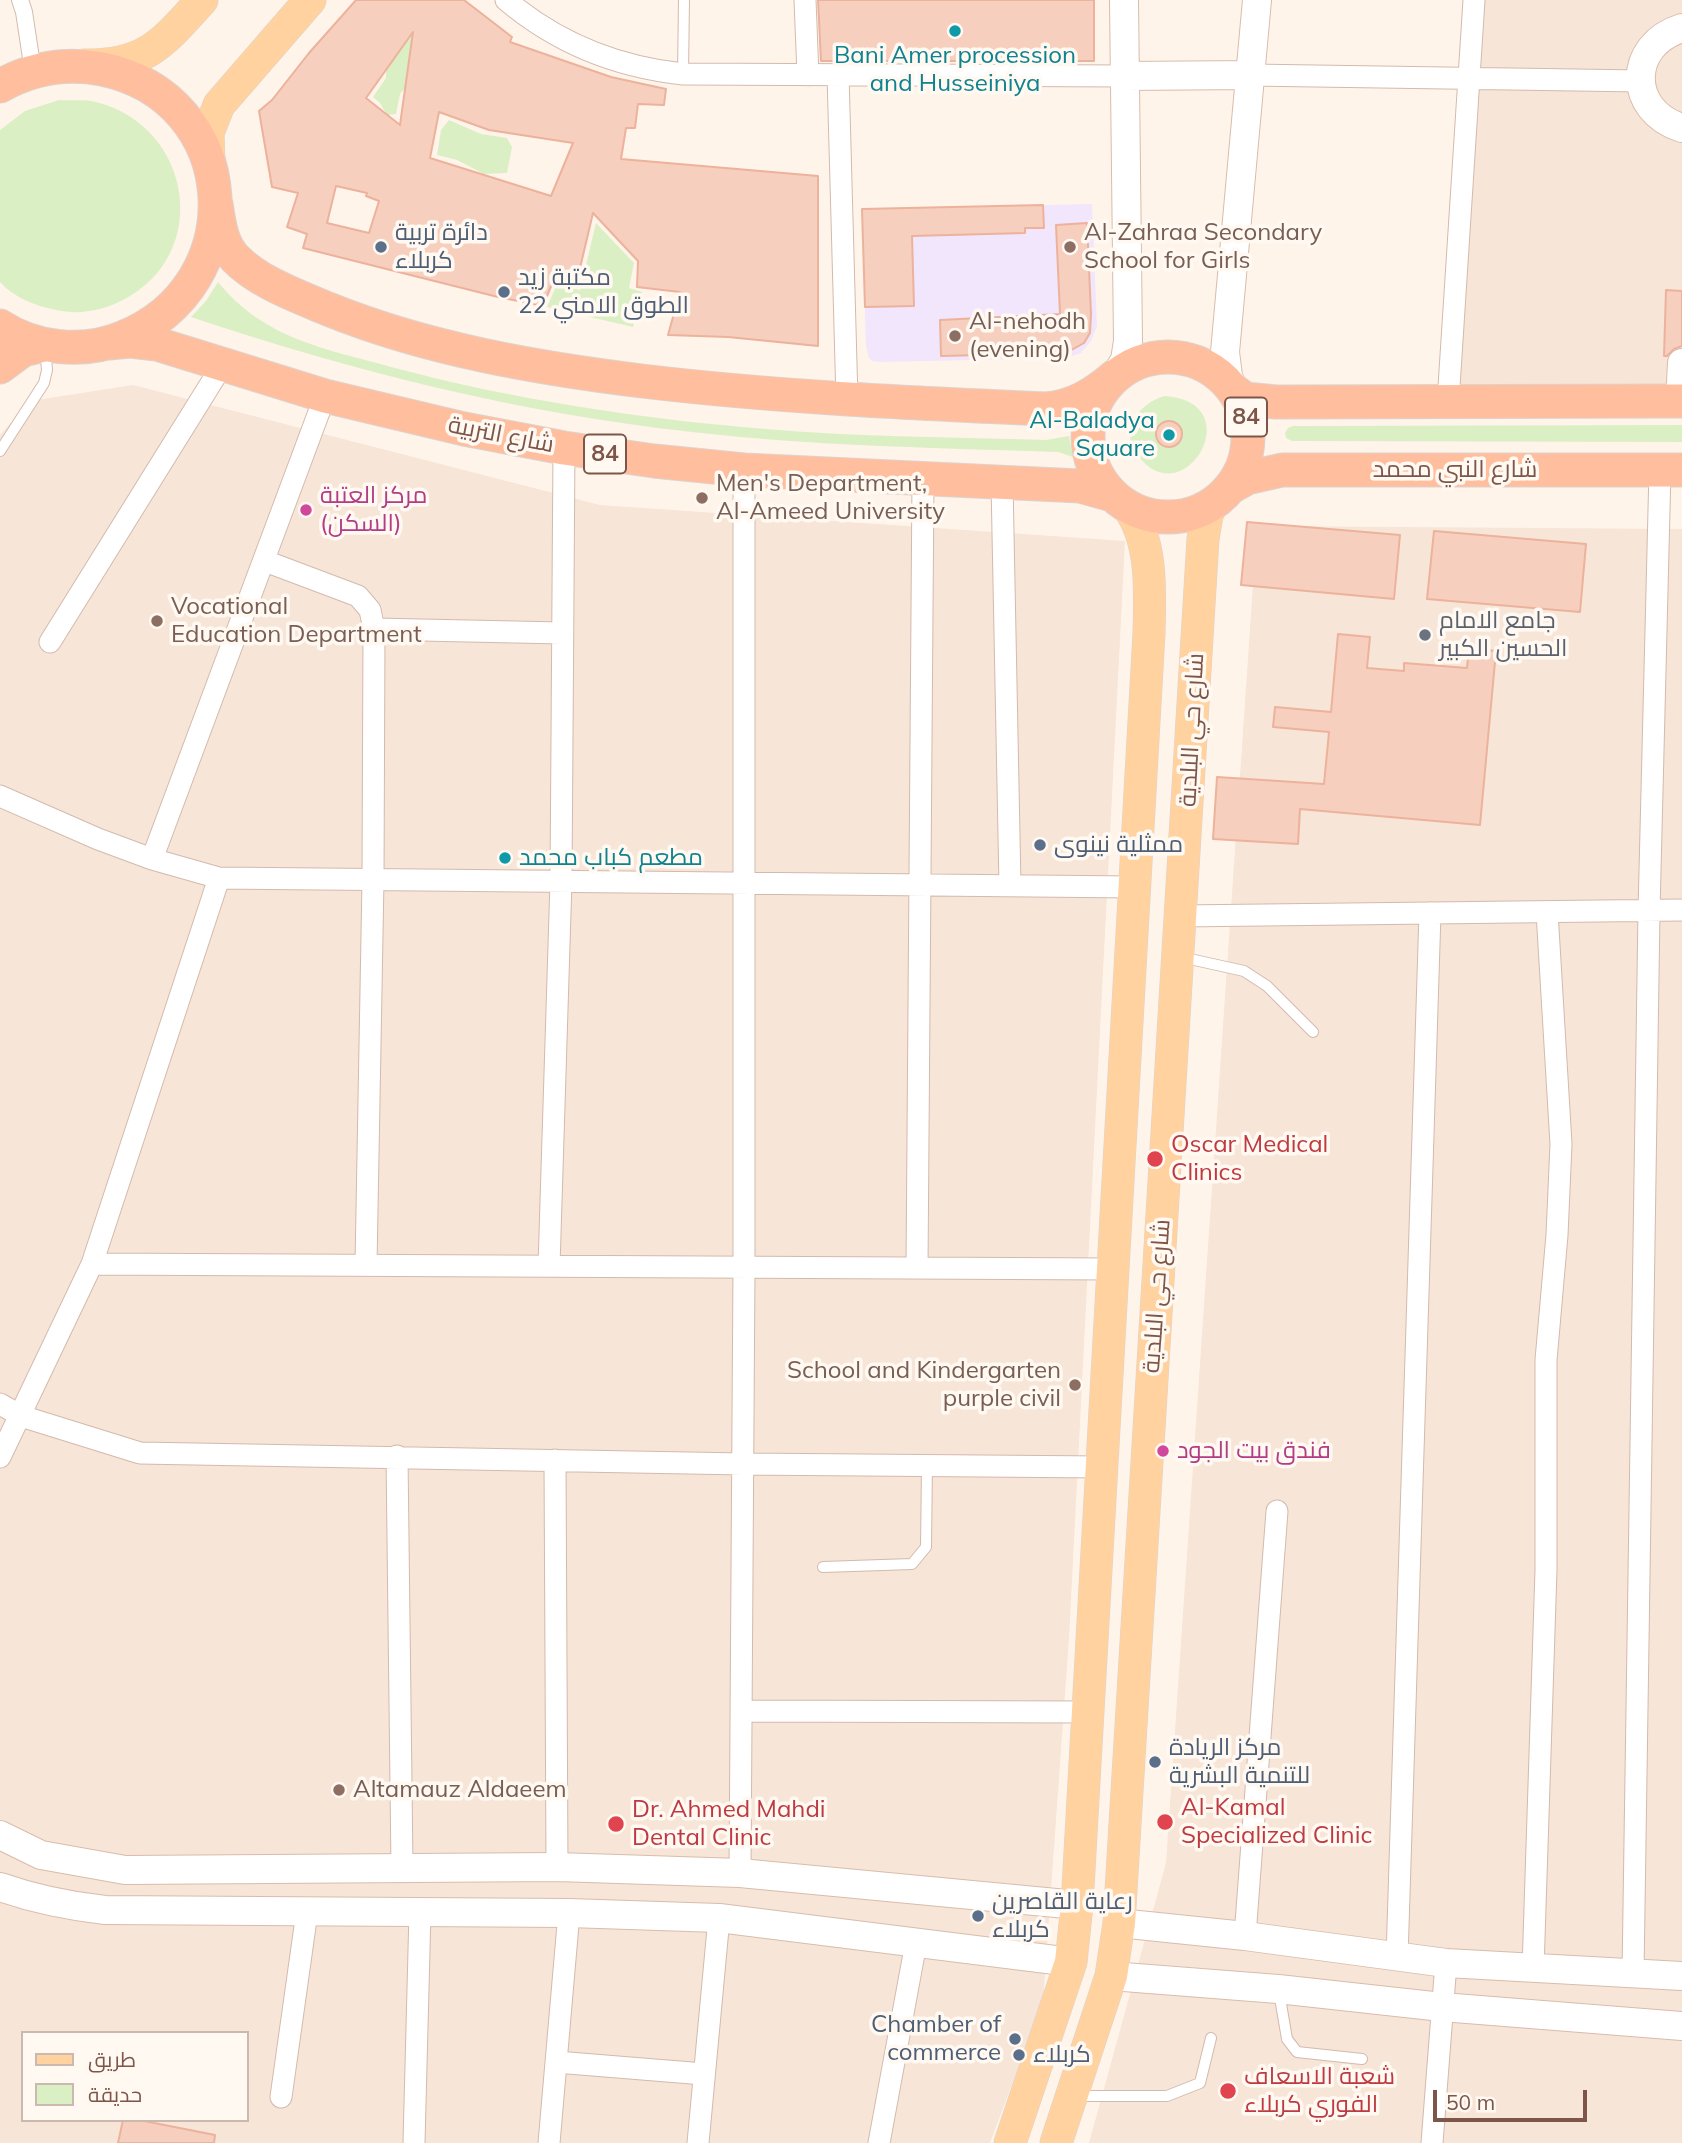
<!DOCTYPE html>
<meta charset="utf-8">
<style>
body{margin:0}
#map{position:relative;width:1682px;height:2143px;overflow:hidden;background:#fff4ea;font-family:Mulish,Cairo,sans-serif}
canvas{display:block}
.legend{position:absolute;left:21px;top:2031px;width:228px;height:91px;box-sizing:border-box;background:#fff9f2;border:2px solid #cbb8ae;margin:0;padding:9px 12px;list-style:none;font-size:21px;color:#7e5649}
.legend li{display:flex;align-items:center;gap:14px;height:35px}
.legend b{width:35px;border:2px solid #cbb8ae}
.scale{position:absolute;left:1433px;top:2090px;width:154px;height:32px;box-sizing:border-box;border:4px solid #7e5649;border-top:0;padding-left:9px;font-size:21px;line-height:24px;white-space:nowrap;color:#7e5649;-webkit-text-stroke:5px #fff9f2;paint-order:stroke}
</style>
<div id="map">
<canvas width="1682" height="2143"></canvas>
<ul class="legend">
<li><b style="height:9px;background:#ffd2a0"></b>طريق</li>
<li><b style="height:19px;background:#dbefc5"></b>حديقة</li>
</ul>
<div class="scale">50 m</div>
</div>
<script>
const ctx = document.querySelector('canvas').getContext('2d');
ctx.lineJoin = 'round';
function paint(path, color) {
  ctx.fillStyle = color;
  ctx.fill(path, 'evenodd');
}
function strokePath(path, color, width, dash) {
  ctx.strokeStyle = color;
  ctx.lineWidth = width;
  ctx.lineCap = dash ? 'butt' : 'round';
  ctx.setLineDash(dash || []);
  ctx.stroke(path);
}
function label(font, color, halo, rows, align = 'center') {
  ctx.font = font + ' Mulish,Cairo,sans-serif';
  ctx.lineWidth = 7;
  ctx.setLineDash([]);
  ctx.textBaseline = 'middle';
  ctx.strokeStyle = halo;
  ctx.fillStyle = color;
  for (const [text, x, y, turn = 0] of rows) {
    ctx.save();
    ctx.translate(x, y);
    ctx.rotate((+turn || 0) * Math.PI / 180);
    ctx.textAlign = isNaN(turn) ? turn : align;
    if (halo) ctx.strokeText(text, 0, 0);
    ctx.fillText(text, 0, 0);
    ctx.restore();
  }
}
paint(new Path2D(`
 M1473 0H1682V396L1448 402Z
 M133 385 600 505 1125 541 1069 1638 1043 2002 990 2143H0V435L30 401ZM23 2033H247V2120H23Z
 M1257 526 1682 529V2143H1089L1166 1863Z`), '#f7e5d7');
paint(new Path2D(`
 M1092 204 1097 326 1091 341 1081 353 1067 358 878 362 872 361 869 358 866 347 862 209Z`), '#f1e6fc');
paint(new Path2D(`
 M418 0 406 87 400 94 396 114 387 115 380 103 373 97 386 78V70Z
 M59 100C71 101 85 99 96 102 192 126 213 254 123 300 102 311 79 315 56 310 36 306 14 298 0 282V130L25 111Z
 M449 120 481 134 507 138 512 147 507 173 484 174 457 160 437 155 441 130Z
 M596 223 634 263 629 288 642 292 633 327 547 307 557 284 580 290Z
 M218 282C265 340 327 349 395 368 516 400 641 419 766 429 859 437 953 437 1046 440L1069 436 1073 457 1058 452C936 448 813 446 692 432 518 413 356 372 191 317L206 301Z
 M1165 396C1251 402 1185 515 1139 457 1118 432 1138 403 1165 396ZM1171 421 1180 426 1182 437C1177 447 1169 450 1159 444L1155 433 1160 423Z
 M1682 425V442L1292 441 1286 438 1285 433 1288 428 1293 426Z`), '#dbefc5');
const building = new Path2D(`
 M356 0H464L512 37 510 42 611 77 666 89 664 105 638 104 635 128H626L621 159 818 176V346L728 337 668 335 680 292 637 287 638 261 593 213 576 285 554 279 543 306 498 297 303 248 307 234 287 227 298 193 272 187 259 111 272 100 309 53ZM413 32 400 125 366 98ZM439 112 489 130 573 143 551 196 430 158ZM336 186 367 193 366 196 379 201 369 233 327 223Z
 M818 0H1094V61H821Z
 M1043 205 1044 228H1025V233L912 236 914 306 865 307 862 209Z
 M1087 223 1091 314 1090 333 1084 343 1066 353 941 356 940 320 1060 314 1056 225Z
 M1666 290 1682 291V346L1674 349 1667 356H1664Z
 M1156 434a13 13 0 1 1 26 0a13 13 0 1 1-26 0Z
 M1247 522 1400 535 1394 599 1241 585Z
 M1434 531 1586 544 1580 612 1427 599Z
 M1338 634 1370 637 1367 668 1404 671V663L1467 668 1469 648 1496 651 1480 825 1300 809 1298 844 1213 839 1217 777 1324 784 1329 732 1273 727 1275 707 1331 712Z
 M123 2120H139L215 2135 214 2143H118Z`);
paint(building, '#f7cfbe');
strokePath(building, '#ecb29c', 2);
const service = new Path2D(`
 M683 74 684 0
 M0 451 44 383 47 370 45 348
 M1181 957 1244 971 1267 986 1313 1032
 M823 1567 912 1564 926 1547 927 1466
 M1279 1992 1287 2039 1297 2052 1362 2059
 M1074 2096H1167L1200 2083 1211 2038`);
const pedestrian = new Path2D(`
 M20 0 24 12 33 71`);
const minor = new Path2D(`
 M506 0C557 43 617 67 683 74L1125 76
 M805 0 808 75
 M838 74 847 400
 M1250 75 1641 81
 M1448 402 1474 0
 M1002 482 1010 886
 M265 561 358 596 370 610 374 629 373 880 366 1265
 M374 629 562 633
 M50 642 223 364
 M0 796 98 839 152 859 219 878 1134 887
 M152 859 325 396
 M1181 916 1682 910
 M92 1264 1113 1269
 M549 1266 561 881 564 448
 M917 1268 923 479
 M0 1404 21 1416 140 1453 743 1464 1102 1467
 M397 1456 402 1868
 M0 1457 92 1264 219 878
 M555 1460 557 1867
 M741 1711 1088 1712
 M740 1873 744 1267V470
 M1245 1936 1277 1511
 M1397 1958 1430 913
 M1533 1969 1546 1570V1360L1557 1235 1561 1144 1547 912
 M1633 1974 1649 911 1660 470
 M556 2062 704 2074
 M281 2097 307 1912
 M414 2143 420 1912
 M549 2143 569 1913
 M698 2143 719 1918
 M879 2143 916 1943
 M1432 2143 1446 1963`);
const secondary = new Path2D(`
 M1682 28C1627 45 1627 111 1682 128
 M1125 76 1250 75
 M1115 376 1125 360 1128 341 1124 0
 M1233 390 1228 376 1225 352 1257 0
 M1680 401 1682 363
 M0 1835 41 1855 125 1870 557 1867 740 1873 1077 1905
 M0 1887C34 1899 68 1906 105 1910L569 1913 719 1918 1071 1962
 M1119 1923 1245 1936 1446 1963 1682 1976
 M1111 1976 1278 1989 1442 2007 1682 2026`);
const primary = new Path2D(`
 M84 65C146 66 163 43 202 0
 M209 162 208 133 219 105 310 0
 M1010 2143 1071 1962 1077 1905 1149 633C1150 592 1153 542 1128 507
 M1056 2143 1111 1976 1119 1923 1203 539 1207 515 1212 504`);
const trunk = new Path2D(`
 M0 86C32 68 65 62 102 69 243 98 255 285 122 338 83 354 35 349 0 326
 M216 204C219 222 221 244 235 258 258 282 297 296 328 309 427 349 536 368 642 381 776 397 910 403 1045 409 1073 407 1094 394 1115 376
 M109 343 130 341 157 344 325 396 464 429 564 448 654 461 744 470 1080 486 1112 495
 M1088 437a80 80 0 1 1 160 0a80 80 0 1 1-160 0Z
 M0 367 23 350 44 345
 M1233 390 1245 399 1276 402 1682 401
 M1231 487 1247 478 1282 470H1682`);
strokePath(service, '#d3baad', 12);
strokePath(pedestrian, '#d3baad', 18);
strokePath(minor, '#d3baad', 23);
strokePath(secondary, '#d9bcac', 30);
strokePath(primary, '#ddd3d0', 33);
strokePath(trunk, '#ddd3d0', 35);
strokePath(service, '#fff', 10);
strokePath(pedestrian, '#fff', 16);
strokePath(minor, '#fff', 21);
strokePath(secondary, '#fff', 28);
strokePath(primary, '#ffd2a0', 32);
strokePath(trunk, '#ffbe9d', 33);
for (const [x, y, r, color] of [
 [955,31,7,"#0f9aa8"],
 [381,247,7,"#5c6f8a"],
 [1070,247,7,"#8d6e63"],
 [504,292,7,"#5c6f8a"],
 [955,336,7,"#8d6e63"],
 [1169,435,7,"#0f9aa8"],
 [702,498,7,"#8d6e63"],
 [306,510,7,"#d1479c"],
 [157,621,7,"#8d6e63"],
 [1425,635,7,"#6b7280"],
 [1040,845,7,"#5c6f8a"],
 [505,858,7,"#0f9aa8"],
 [1155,1159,9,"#e0444e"],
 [1075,1385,7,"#8d6e63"],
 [1163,1451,7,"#d1479c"],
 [1155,1762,7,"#5c6f8a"],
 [339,1790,7,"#8d6e63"],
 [1165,1822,9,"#e0444e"],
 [616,1824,9,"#e0444e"],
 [978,1916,7,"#5c6f8a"],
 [1015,2039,7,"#5c6f8a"],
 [1019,2055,7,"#5c6f8a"],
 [1228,2091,9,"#e0444e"]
]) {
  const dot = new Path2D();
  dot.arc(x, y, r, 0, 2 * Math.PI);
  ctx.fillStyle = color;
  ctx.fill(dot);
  strokePath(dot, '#fff9f2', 2.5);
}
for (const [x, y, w] of [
 [1246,417,42],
 [605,454,42]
]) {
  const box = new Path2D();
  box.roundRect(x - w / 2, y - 19.5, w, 39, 5);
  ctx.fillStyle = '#fff9f2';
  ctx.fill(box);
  strokePath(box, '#7e5649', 2);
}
label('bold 23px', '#7e5649', null, [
 ["84",1246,417],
 ["84",605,454]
]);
label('24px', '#0d838f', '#fff9f2', [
 ["Bani Amer procession",955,56],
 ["and Husseiniya",955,84],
 ["Al-Baladya",1155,421,"right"],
 ["Square",1155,449,"right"],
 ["مطعم كباب محمد",519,858,"left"]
]);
label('24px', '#4e5e75', '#fff9f2', [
 ["دائرة تربية",395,233],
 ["كربلاء",395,261],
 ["مكتبة زيد",518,278],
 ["الطوق الامني 22",518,306],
 ["ممثلية نينوى",1054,845],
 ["مركز الريادة",1169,1748],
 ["للتنمية البشرية",1169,1776],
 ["رعاية القاصرين",992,1902],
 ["كربلاء",992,1930],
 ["Chamber of",1001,2025,"right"],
 ["commerce",1001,2053,"right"],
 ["كربلاء",1033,2055]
], 'left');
label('24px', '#785e54', '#fff9f2', [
 ["Al-Zahraa Secondary",1084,233],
 ["School for Girls",1084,261],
 ["Al-nehodh",969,322],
 ["(evening)",969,350],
 ["Men's Department,",716,484],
 ["Al-Ameed University",716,512],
 ["Vocational",171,607],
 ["Education Department",171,635],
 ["School and Kindergarten",1061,1371,"right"],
 ["purple civil",1061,1399,"right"],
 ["Altamauz Aldaeem",353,1790]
], 'left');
label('24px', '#7e5649', '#fff9f2', [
 ["شارع التربية",501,435,11],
 ["شارع النبي محمد",1455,470],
 ["شارع حي البلدية",1192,730,-87],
 ["شارع حي البلدية",1157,1296,-86]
]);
label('24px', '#b23c85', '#fff9f2', [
 ["مركز العتبة",320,496],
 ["(السكن)",320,524],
 ["فندق بيت الجود",1177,1451]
], 'left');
label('24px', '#5b616d', '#fff9f2', [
 ["جامع الامام",1439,621],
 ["الحسين الكبير",1439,649]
], 'left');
label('24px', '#be3a42', '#fff9f2', [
 ["Oscar Medical",1171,1145],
 ["Clinics",1171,1173],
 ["Al-Kamal",1181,1808],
 ["Specialized Clinic",1181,1836],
 ["Dr. Ahmed Mahdi",632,1810],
 ["Dental Clinic",632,1838],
 ["شعبة الاسعاف",1244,2077],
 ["الفوري كربلاء",1244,2105]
], 'left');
</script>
